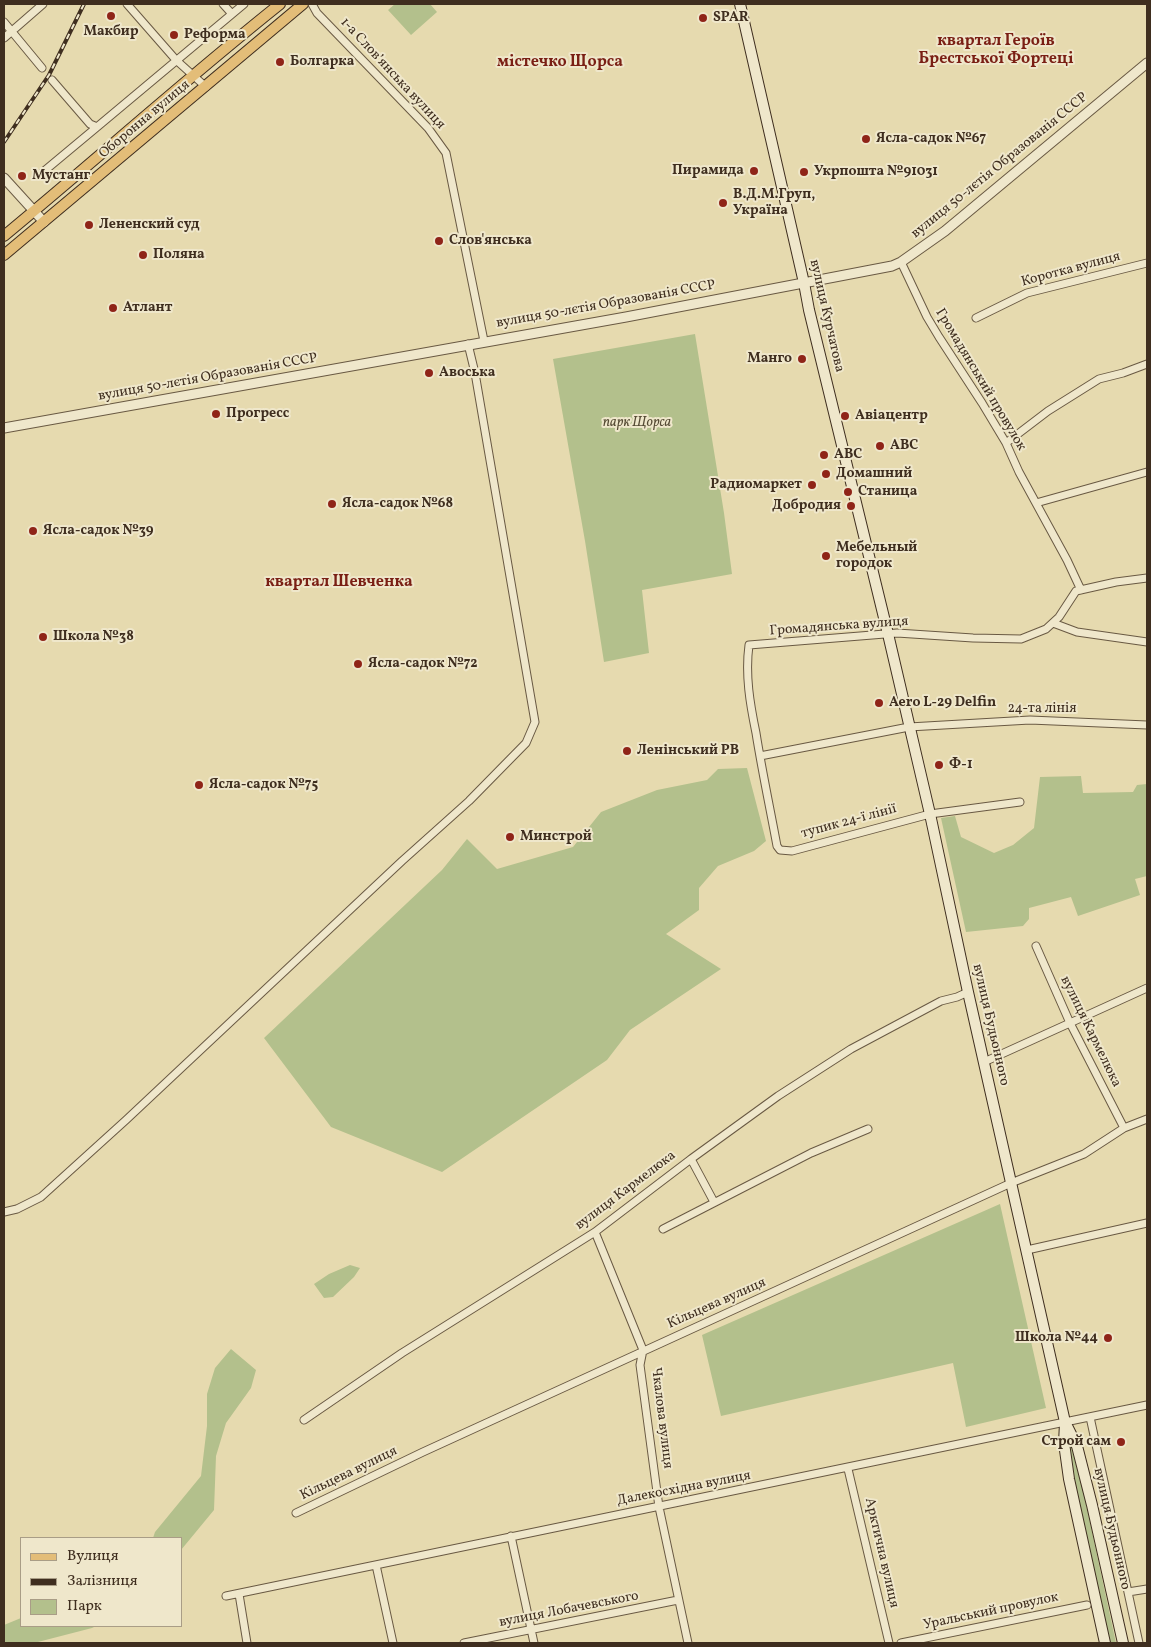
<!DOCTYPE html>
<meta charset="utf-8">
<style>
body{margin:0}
#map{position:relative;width:1151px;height:1647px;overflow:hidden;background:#e6daaf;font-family:Vollkorn,serif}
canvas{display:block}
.frame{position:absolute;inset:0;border:5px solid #3f2e1f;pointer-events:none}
.legend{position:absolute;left:20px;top:1537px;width:162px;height:90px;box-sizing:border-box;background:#efe7cb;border:1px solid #a99d86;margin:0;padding:6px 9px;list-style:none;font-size:15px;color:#3f2e1f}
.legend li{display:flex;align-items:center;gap:10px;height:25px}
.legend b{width:25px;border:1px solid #a99d86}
</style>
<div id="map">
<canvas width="1151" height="1647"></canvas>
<div class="frame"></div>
<ul class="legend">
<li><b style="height:6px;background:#e3bd78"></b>Вулиця</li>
<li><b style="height:6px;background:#3f2e1f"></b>Залізниця</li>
<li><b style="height:14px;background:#b3c08c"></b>Парк</li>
</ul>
</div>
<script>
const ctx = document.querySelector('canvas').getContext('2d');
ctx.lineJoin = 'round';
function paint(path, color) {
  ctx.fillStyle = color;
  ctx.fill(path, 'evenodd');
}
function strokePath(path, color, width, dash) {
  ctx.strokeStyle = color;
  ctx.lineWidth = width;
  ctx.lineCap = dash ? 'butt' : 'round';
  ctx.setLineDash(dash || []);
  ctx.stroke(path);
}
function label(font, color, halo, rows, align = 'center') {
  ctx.font = font + ' Vollkorn,serif';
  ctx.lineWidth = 4;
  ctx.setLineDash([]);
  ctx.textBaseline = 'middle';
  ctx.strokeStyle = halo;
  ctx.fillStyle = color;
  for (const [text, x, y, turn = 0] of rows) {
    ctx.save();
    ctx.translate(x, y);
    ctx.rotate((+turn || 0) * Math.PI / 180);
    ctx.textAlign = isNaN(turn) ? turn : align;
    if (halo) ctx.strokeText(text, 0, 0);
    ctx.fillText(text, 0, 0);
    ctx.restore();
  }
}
paint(new Path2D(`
 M395 4H430L437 12 411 35 388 10Z
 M695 334 724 513 732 574 642 590 649 653 604 662 585 541 553 359Z
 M747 768 766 841 754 851 718 866 699 888V910L666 934 721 969 630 1030 607 1060 442 1172 331 1127 264 1038 442 870 467 839 497 869 573 847 601 812 657 790 707 780 718 769Z
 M1081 776 1083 793 1133 792 1137 785 1147 784V876L1135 879 1140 895 1078 916 1071 897 1029 908V919L1023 926 966 932 941 818 955 816 961 837 994 853 1013 845 1034 828 1040 777Z
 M1000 1204 1046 1408 966 1427 953 1363 721 1416 702 1335Z
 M350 1265 360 1268 354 1277 333 1297 324 1298 314 1284 329 1274Z
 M231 1349 256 1370 251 1388 226 1423 216 1456 214 1510 181 1550V1538H153L155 1532 201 1476 207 1426V1394L215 1368Z
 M1068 1442H1070L1084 1495 1116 1643H1109L1077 1497Z
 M21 1618V1626H96L92 1628 34 1643H4V1625Z`), '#b3c08c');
const minor = new Path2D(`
 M127 4 176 60 206 87
 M223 4 232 14
 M312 4 317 13 428 128 446 153 484 341
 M4 22 42 68
 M4 38 43 4
 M52 80 90 124 97 127 244 4
 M43 172 97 127
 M901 262 927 317 939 337 982 403 1006 443 1019 472 1067 560 1081 590
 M976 318 1027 293 1147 263
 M1006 443 1048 411 1099 379 1123 373 1147 364
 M1036 503 1147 472
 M1053 623 1077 632 1147 642
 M760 756 909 727 1030 720 1147 725
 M1020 802 930 814 792 851 780 850 777 846C770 808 762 771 756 733 750 704 745 675 749 645L897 633 973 638 1021 639 1046 629 1059 617 1076 591 1116 582 1147 578
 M1036 946 1070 1023 1124 1128
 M984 1062 1147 988
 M691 1159 714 1202
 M4 1212 17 1209 41 1197 126 1120 402 861 469 801 526 743 535 722 475 373 468 344
 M663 1229 811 1153 868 1129
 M595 1232 643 1350 640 1365 659 1507 688 1643
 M1027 1250 1147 1223
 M1090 1417 1139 1643
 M304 1420 402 1353 595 1232 691 1159 778 1096 851 1049 941 1001 957 997 968 992
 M848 1469 889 1643
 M296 1513 423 1452 1011 1183 1084 1154 1124 1128 1147 1119
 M511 1536 534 1643
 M376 1565 393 1643
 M1128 1592 1147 1589
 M239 1594 247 1643
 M226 1596 1147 1405
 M464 1643 678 1600
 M901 1643 1087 1605`);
const tertiary = new Path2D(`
 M4 178 44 222
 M4 428 626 317 892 266 901 262 945 231 1147 63`);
const secondary = new Path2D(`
 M740 4 804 283 809 310 888 634 930 814 968 992 1065 1422 1077 1446 1092 1505 1123 1643
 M1065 1423 1064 1443 1069 1479 1105 1643`);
const primary = new Path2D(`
 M4 236C97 159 186 79 280 4
 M4 255 303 4`);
strokePath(minor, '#695943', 9);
strokePath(tertiary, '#695943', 11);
strokePath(secondary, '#3f2e1f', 12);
strokePath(primary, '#3f2e1f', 12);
strokePath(minor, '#efe7cb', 7);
strokePath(tertiary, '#efe7cb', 9);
strokePath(secondary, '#efe7cb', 10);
strokePath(primary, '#e3bd78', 10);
const rail = new Path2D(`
 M4 142 49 75 84 4`);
strokePath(rail, '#3f2e1f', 4);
strokePath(rail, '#efe7cb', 2, [5.5]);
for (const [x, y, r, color] of [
 [111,16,5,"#8f2418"],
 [703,18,5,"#8f2418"],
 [174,35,5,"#8f2418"],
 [280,62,5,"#8f2418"],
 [866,139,5,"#8f2418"],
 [754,171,5,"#8f2418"],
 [804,172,5,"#8f2418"],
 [22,176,5,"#8f2418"],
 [723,203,5,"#8f2418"],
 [89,225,5,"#8f2418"],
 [439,241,5,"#8f2418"],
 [143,255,5,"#8f2418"],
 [113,308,5,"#8f2418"],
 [802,359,5,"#8f2418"],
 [429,373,5,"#8f2418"],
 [216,414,5,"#8f2418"],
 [845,416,5,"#8f2418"],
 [880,446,5,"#8f2418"],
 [824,455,5,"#8f2418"],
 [826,474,5,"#8f2418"],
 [812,485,5,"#8f2418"],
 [848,492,5,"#8f2418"],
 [332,504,5,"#8f2418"],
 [851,506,5,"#8f2418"],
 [33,531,5,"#8f2418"],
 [826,556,5,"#8f2418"],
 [43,637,5,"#8f2418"],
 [358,664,5,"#8f2418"],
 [879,703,5,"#8f2418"],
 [627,751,5,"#8f2418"],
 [939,765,5,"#8f2418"],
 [199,785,5,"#8f2418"],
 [510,837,5,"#8f2418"],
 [1108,1338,5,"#8f2418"],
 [1121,1442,5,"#8f2418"]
]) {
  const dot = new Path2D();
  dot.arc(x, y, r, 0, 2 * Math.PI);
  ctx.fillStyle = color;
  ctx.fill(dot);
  strokePath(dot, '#efe7cb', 2);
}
label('bold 14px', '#3f2e1f', '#efe7cb', [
 ["SPAR",713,18],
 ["Макбир",111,32,"center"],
 ["Реформа",184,35],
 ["Болгарка",290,62],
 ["Ясла-садок №67",876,139],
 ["Пирамида",744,171,"right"],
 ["Укрпошта №91031",814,172],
 ["Мустанг",32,176],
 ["В.Д.М.Груп,",733,195],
 ["Україна",733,211],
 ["Лененский суд",99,225],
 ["Слов'янська",449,241],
 ["Поляна",153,255],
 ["Атлант",123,308],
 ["Манго",792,359,"right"],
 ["Авоська",439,373],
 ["Прогресс",226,414],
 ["Авіацентр",855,416],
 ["ABC",890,446],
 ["АВС",834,455],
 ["Домашний",836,474],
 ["Радиомаркет",802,485,"right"],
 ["Станица",858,492],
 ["Ясла-садок №68",342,504],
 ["Добродия",841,506,"right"],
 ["Ясла-садок №39",43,531],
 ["Мебельный",836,548],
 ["городок",836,564],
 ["Школа №38",53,637],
 ["Ясла-садок №72",368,664],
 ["Aero L-29 Delfin",889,703],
 ["Ленінський РВ",637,751],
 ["Ф-1",949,765],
 ["Ясла-садок №75",209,785],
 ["Минстрой",520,837],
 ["Школа №44",1098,1338,"right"],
 ["Строй сам",1111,1442,"right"]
], 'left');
label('14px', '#3f2e1f', '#efe7cb', [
 ["1-а Слов’янська вулиця",392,74,47],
 ["Оборонна вулиця",145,120,-40],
 ["вулиця 50-лєтія Образованія СССР",1000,166,-39],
 ["Коротка вулиця",1071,270,-15],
 ["вулиця 50-лєтія Образованія СССР",606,305,-10],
 ["вулиця Курчатова",826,316,77],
 ["вулиця 50-лєтія Образованія СССР",208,378,-10],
 ["Громадянський провулок",980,380,59],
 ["Громадянська вулиця",839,627,-4],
 ["24-та лінія",1042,709],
 ["тупик 24-ї лінії",849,822,-15],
 ["вулиця Будьонного",990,1025,77],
 ["вулиця Кармелюка",1090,1032,64],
 ["вулиця Кармелюка",626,1191,-37],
 ["Кільцева вулиця",717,1304,-24],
 ["Чкалова вулиця",661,1418,83],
 ["Кільцева вулиця",349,1474,-26],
 ["Далекосхідна вулиця",684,1489,-11],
 ["вулиця Будьонного",1111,1529,77],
 ["Арктична вулиця",881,1553,77],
 ["вулиця Лобачевського",569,1610,-11],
 ["Уральський провулок",991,1612,-12]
]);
label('italic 14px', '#564b35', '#efe7cb', [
 ["парк Щорса",637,423]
]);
label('bold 16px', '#7a1f14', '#efe7cb', [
 ["квартал Героїв",996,42],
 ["Брестської Фортеці",996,60],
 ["містечко Щорса",560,63],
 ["квартал Шевченка",339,583]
]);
</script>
